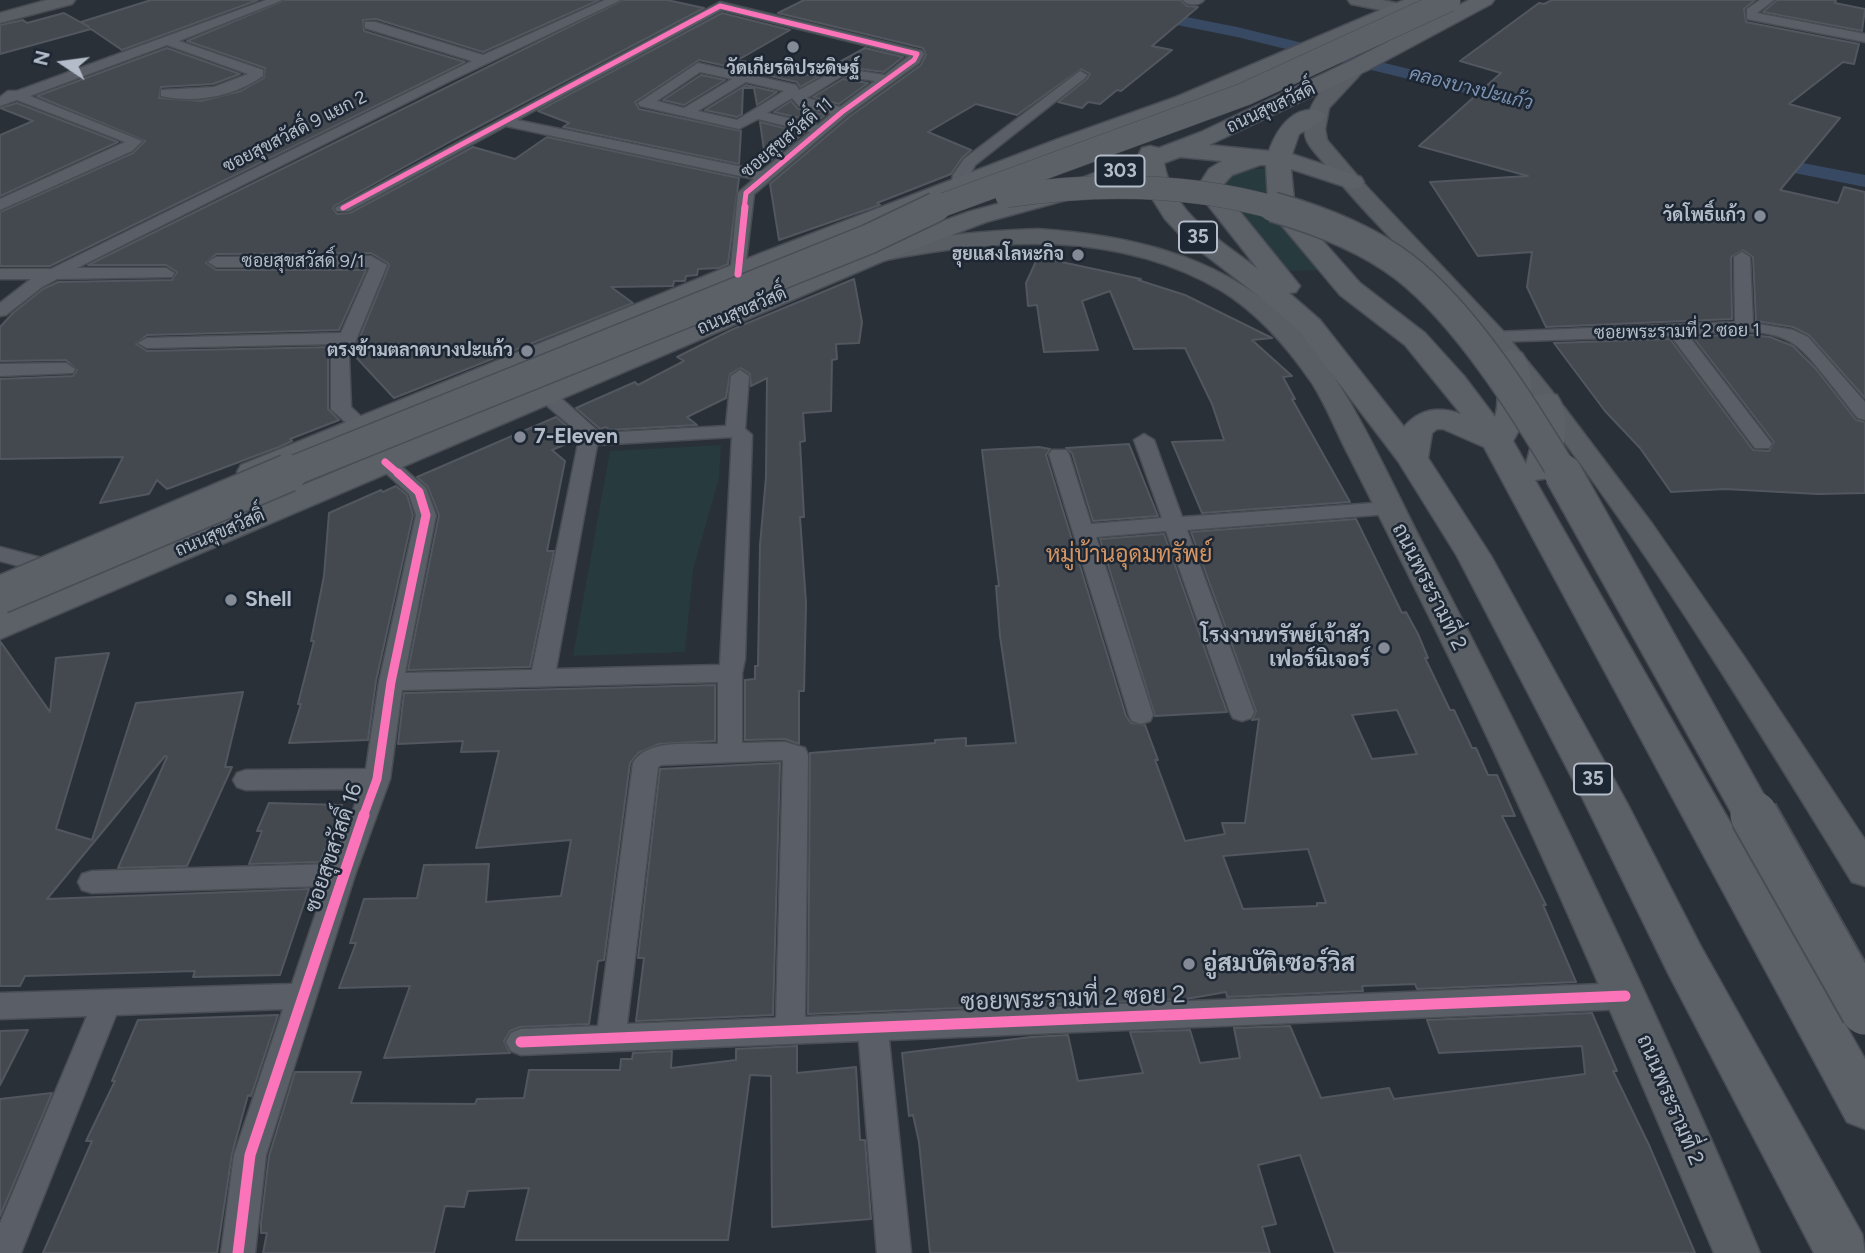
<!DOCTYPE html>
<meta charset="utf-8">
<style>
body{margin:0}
#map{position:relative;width:1865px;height:1253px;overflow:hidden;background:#2a3038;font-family:Figtree,sans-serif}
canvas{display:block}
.north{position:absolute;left:28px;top:28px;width:70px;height:70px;-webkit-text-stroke:5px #1d2633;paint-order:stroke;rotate:283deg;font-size:19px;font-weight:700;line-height:28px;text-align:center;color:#b4bcc9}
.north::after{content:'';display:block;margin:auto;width:24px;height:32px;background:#b4bcc9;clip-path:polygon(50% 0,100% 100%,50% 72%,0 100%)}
</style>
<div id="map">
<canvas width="1865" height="1253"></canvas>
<div class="north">N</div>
</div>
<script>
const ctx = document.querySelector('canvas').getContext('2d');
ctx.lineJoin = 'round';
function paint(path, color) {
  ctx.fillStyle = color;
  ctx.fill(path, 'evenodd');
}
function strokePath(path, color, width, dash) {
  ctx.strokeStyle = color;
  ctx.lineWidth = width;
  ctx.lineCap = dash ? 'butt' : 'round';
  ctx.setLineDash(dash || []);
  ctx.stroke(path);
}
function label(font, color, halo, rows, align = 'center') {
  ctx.font = font + ' Figtree,Sarabun,sans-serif';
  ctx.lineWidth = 5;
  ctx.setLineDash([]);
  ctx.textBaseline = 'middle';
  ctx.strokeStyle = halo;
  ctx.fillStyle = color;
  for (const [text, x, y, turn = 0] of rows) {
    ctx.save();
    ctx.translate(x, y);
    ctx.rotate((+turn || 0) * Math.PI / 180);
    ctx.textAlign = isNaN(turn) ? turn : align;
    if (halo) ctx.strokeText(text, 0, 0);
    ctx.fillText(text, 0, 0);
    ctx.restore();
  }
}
paint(new Path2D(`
 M1253 169H1267L1275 214 1320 270 1287 271 1240 215 1221 187C1230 175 1238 171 1253 169Z
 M721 445 719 478 693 570 685 652 573 656 610 451Z`), '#273a3e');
paint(new Path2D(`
 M1069 0H1100L1237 27 1524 97 1527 101 1518 106 1237 37 1077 5Z
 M1761 155 1865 175V187L1754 165 1752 161 1754 157Z`), '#384963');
const building = new Path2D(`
 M151 0H258L122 50 91 29 0 54V25L23 20 27 23 64 13 89 27 81 22Z
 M285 0H599L483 52 376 19 363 20 364 31 465 62 50 266H0V212L133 153 145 141 37 96 167 48 240 74 213 84 161 87 159 98 201 101 241 91 264 78 265 68 187 41Z
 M623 0H667L704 8 453 140 334 206 333 209 337 214 350 213 473 147 515 159 547 137 739 178 728 264 719 268 698 269 697 275 686 276 685 281H674L673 286 611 287 633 303 394 398 353 354 389 266 388 263 371 253 216 254 206 263 216 270H366L339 330 147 335 136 344 147 351 333 347 328 357V409L339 420 290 439 292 441 279 447 167 489 157 480 149 494 100 503 123 457 0 459V379L73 376 77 370 66 360 0 361V327L13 313 43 289 58 282 172 280 177 272 166 265H88Z
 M804 0H1180L1187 6 1198 7 1152 46 1172 50 1121 91 1117 90 1100 104 1088 102 1082 108 1058 102 1087 79 1090 74 1081 69 1017 115 976 104 928 132 971 150 962 158 951 174 877 203 880 205 779 240 770 184 849 117 921 65 926 55 923 48 778 13Z
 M1552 0H1755L1744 9 1746 22 1859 44 1854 64 1843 62 1789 104 1840 118 1780 190 1838 203 1844 187 1865 192V398L1809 335 1793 327 1756 321 1753 257 1743 250 1731 257 1732 319 1546 327 1527 287 1532 252 1478 256 1430 182 1528 176 1419 146 1501 73 1460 61 1539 3 1544 4Z
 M1777 0H1836L1835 3 1865 9 1862 31 1763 12Z
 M722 13 790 30 738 60 814 76 865 48 903 57 884 72 839 66 800 87 797 82 699 60 635 102 639 109 741 131 739 164 563 127 569 123 538 111Z
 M701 75 725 80 684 105 663 100Z
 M843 79 868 83 839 104 813 97Z
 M746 85 777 92 757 105 754 88H743L742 114 737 117 705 110Z
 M791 101 798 109 825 115 817 122 774 112Z
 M17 103 118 142 0 196V135L33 121 0 108Z
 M760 122 804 133 766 164Z
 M1038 257 1141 279 1138 280 1185 295 1272 338 1252 340 1292 376 1283 377 1295 399H1292L1350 502 1202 513 1172 442 1224 440 1212 404 1185 348 1134 349 1110 291 1082 301 1098 350 1044 352 1037 305 1028 306 1026 283Z
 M854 279 862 322 859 343 836 344 837 359 832 360 831 411 803 413 805 441 800 442 804 517H800L806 603 804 691H799V744L785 739 745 740V680L755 679V666H758L760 545 766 477 767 378 751 386 750 374 741 368 730 374 726 398 687 417 697 425 609 430 606 427 600 429 576 408 635 382 638 385 684 361 677 357 731 330Z
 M1742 334 1770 337 1793 346 1816 369 1856 420 1865 422V493L1818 494 1725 489 1671 492 1640 448 1605 411 1554 343 1670 339 1753 450 1769 451 1774 442 1693 337Z
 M556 417 577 435 576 440 552 450 565 461 547 551H554L530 667 408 670 439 515 428 487 417 477Z
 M1129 444 1158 516 1093 521 1072 453 1066 448Z
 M1039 447 1050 449 1046 455 1126 716 1131 723 1145 725 1158 760H1155L1185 841 1225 834 1222 823H1245L1259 719 1252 720 1256 711 1191 532 1356 519 1402 613 1406 612 1418 634 1428 658H1425L1450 710H1454L1472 748H1476L1488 775H1497L1515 816H1502L1546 905H1543L1576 982 1417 989 1415 984 1362 986 1363 991 1227 997 1226 992 1186 999 808 1014 810 753 935 743V740L966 738V746L1016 743 1000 636 996 586H999L982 450ZM1397 710 1417 754 1372 759 1352 715ZM1308 849 1326 903H1317V906L1243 909 1223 856Z
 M396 486 407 495 413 515 376 681 368 740 289 743 301 704H298L314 641H311L324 576 329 513 381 490 383 492Z
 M1164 534 1227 712 1155 716 1100 539Z
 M0 641 50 712 56 658 109 653 56 829 92 840 136 703 243 692 225 767H232L187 866 118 868 167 757 165 756 47 899 309 889 280 975 193 977 195 971 25 976 20 986H0Z
 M715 685V741L659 744 638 753 630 763 604 960 598 961 589 1024 520 1027 510 1031 504 1041 510 1053 384 1058 410 986 339 988 356 943H350L364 899 417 898 424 865 489 864 486 902 561 896 571 840 476 848 499 751 461 752 463 741 398 744 404 693Z
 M780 763 773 1015 636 1021 644 958H638L660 769Z
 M269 803 342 805 320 862 249 864 262 831H257Z
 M1592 1013 1617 1071H1613L1649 1145 1695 1253H1335L1300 1155 1258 1165 1276 1224 1262 1227 1270 1253H930L919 1142 913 1115 909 1116 902 1053 1031 1037 1068 1035 1078 1081 1143 1073 1130 1032 1190 1030 1200 1063 1240 1058 1234 1028 1290 1026 1321 1098 1389 1088 1394 1099 1585 1074 1582 1046 1439 1053 1427 1020Z
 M278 1015 251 1096 248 1095 232 1154 217 1253H43L92 1141H86L115 1081H112L138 1020Z
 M28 1030 0 1085V1031Z
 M797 1046V1073L856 1067 860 1140H865L871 1219 772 1227 771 1076 750 1075 728 1240H516L529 1188 468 1191 464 1207 445 1206 434 1253H263L267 1233H261V1223L269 1156 295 1072H361L351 1103 475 1104 477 1099 524 1098 529 1070H620L621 1059H632L633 1053 672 1051 671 1068 736 1060V1049Z
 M52 1093 0 1216V1099Z`);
paint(building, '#444950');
strokePath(building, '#52575f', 2);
const street = new Path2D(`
 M266 0H283L179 41 263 70V76C235 96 195 104 161 96V90L214 87 248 74 167 45 30 96 142 141 132 151 0 210V199L125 142 17 100 0 106V97L8 91H17Z
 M605 0H621L450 81 77 268H166L174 273 172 277 57 279 42 287 6 315 0 316V303L31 279H0V269H51L472 61 365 28V22H375L483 55Z
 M1183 0H1204C1200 6 1187 6 1183 0Z
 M1760 0H1774L1757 13 1865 34V42L1747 19V9Z
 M720 2 922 51 924 54 919 63 847 115 754 194 744 278H732L730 274 738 193 754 179 506 126 349 211H337L335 208ZM722 10 909 56 885 75 840 68 799 90 796 85 698 63 638 103 640 106 739 129 758 119 810 132 762 171 517 120ZM700 72 732 79 684 108 657 101ZM842 76 875 81 840 107 807 98ZM746 82 784 91 737 120 698 111ZM792 98 799 106 831 114 818 125 767 113Z
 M1080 71 1087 75 1085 78 975 165 964 188H954L951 185 953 175 964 159Z
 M1742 252 1750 257 1753 323 1793 330 1808 337 1865 402V420L1858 418C1843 401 1811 355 1794 344 1766 325 1720 332 1688 335L1772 444 1769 448H1755L1671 336 1494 342 1485 337 1494 332 1735 322 1734 257Z
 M371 256 387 265 349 357 351 407 372 427 369 431H355L331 409V357L337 344 147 348 138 343 147 338 341 333 370 267H216L208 262 216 257Z
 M66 363 75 369 73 373 0 376V364Z
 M740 370 749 376 745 429 752 435 745 659 742 673V743L785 742 805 748 808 755 805 1017 1625 983 1635 987 1639 996 1635 1005 1625 1009 889 1040 911 1253H877L859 1041 521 1055 511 1051 506 1042 511 1033 521 1029 598 1026 633 763C647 738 693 745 718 744V682L402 690 390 779 355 875 266 1155 255 1253H221L234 1155 283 1009 116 1015 21 1253H0V1223L87 1016 0 1019V993L292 984 325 886 92 893 82 890 78 882 82 874 92 871 332 864 361 789 246 790 237 787 233 780 237 773 246 770 366 769 379 682 416 515 409 494 378 466 375 462 378 458H392L426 488 436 515 405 673 532 670 580 434 538 398 536 394 538 390H552L600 433 726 426 731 376ZM732 437 720 665 556 669 597 445ZM783 760 776 1018 627 1024 658 767 661 765Z
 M1144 434 1154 440 1182 517 1388 502 1395 503 1398 508 1395 513 1388 514 1187 530 1254 712 1251 718 1242 721 1233 718 1230 712 1166 531 1096 537 1153 715 1150 721 1141 724 1132 721 1129 715 1049 454 1052 450H1066L1069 454 1091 524 1162 518 1134 440Z
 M0 547 42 558 45 563 42 568 34 570 0 561Z`);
const secondary = new Path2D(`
 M47 0H75L72 4 0 23V13Z
 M1348 0H1382L1406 5 1409 9 1400 14 1351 4Z
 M1360 59 1369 65 1329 108 1325 129 1327 140 1367 187 1504 332 1555 395 1653 525 1745 658 1865 840V886L1852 882C1747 712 1644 541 1520 384 1477 330 1430 280 1383 230 1362 208 1342 186 1323 162 1318 156 1311 149 1307 141 1295 115 1336 65 1360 59Z
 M1038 229C1128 235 1213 254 1283 315 1342 367 1387 475 1424 546 1544 776 1660 1014 1760 1253H1714C1620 1032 1526 810 1419 596 1395 548 1372 501 1348 454 1336 431 1326 405 1312 383 1288 348 1259 314 1222 291 1118 230 1000 238 886 260L878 258 875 253 878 248C931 235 984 231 1038 229Z`);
const primary = new Path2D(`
 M1404 0H1431L1428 4 1192 107 1074 149 779 266 265 479 253 482 241 479 237 472 241 465 759 254 1058 139 1176 97Z
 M1469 0H1494L1491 4 1368 70 1209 145 1269 151C1277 128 1294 104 1322 111L1326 116 1322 121 1299 134 1292 154 1361 177 1364 182 1361 187 1352 189 1291 169 1294 200 1299 214 1360 283 1425 333 1464 376 1495 417C1502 397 1492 366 1502 353L1512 350 1522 353C1540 378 1528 417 1513 441L1526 464 1533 438 1531 402 1535 395 1546 393 1557 395C1573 419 1564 456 1550 478L1535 480 1865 1059V1129L1847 1122 1484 447 1443 429H1437L1432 433 1428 458 1491 556 1627 803 1700 945 1862 1234 1865 1253H1814L1668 973 1585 803 1457 556 1398 461 1300 332 1261 298 1181 236 1165 219 1143 184 1141 172 1077 197 986 222 881 262 0 639V612L863 250 968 212 1059 187 1138 156 1142 148 1150 146 1159 148 1201 132 1352 60ZM1180 157 1222 161 1209 169 1198 186 1207 204 1258 269C1219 239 1173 215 1164 163ZM1260 165H1266L1268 200 1278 221 1340 295 1405 345 1461 414C1439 406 1419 409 1404 427L1320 320 1289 293 1296 292 1300 286 1228 197 1222 186 1232 175Z`);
strokePath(street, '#484c53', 3);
strokePath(secondary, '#484c53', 3);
strokePath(primary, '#484c55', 3);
paint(street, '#5a5e66');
paint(secondary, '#595d64');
paint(primary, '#5c6168');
const primaryBridgeFar3 = new Path2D(`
 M1007 196C1099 182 1190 183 1279 209
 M932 209 1245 94 1449 0`);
const primaryBridgeFar2 = new Path2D(`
 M1273 207C1319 220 1366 238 1404 267 1466 315 1524 408 1564 475
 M283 475 869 239 936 207`);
const primaryBridgeFar1 = new Path2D(`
 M1563 473 1755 817
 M0 595 288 473`);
const primaryBridge = new Path2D(`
 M1754 815 1865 1011`);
strokePath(primaryBridgeFar3, '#484c55', 24, []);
strokePath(primaryBridgeFar2, '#484c55', 32, []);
strokePath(primaryBridgeFar1, '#484c55', 40, []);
strokePath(primaryBridge, '#484c55', 51, []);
strokePath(primaryBridgeFar3, '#5c6168', 23);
strokePath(primaryBridgeFar2, '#5c6168', 29);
strokePath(primaryBridgeFar1, '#5c6168', 37);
strokePath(primaryBridge, '#5c6168', 47);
strokePath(new Path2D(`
 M343 208 720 6 917 54 914 60 842 112 746 193 744 209`), '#fb73b8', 5);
strokePath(new Path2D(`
 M738 274 745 207
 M385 462 400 475`), '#fb73b8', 7);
strokePath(new Path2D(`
 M363 817 377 779 391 682 426 515 419 492 398 473`), '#fb73b8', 9);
strokePath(new Path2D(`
 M521 1042 1625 996
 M238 1253 250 1155 364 815`), '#fb73b8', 11);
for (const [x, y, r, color] of [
 [793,47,7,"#848b96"],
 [1760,216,7,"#848b96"],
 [1078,255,7,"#848b96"],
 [527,351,7,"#848b96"],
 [520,437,7,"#848b96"],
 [231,600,7,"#848b96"],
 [1384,648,7,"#848b96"],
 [1189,964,7,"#848b96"]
]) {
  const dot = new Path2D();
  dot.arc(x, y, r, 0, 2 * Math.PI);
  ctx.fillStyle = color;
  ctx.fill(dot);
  strokePath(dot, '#1d2633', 2.5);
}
label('bold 18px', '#b4bcc9', '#1d2633', [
 ["วัดเกียรติประดิษฐ์",793,69,"center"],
 ["วัดโพธิ์แก้ว",1746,216],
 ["ฮุยแสงโลหะกิจ",1064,255],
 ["ตรงข้ามตลาดบางปะแก้ว",513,351]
], 'right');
label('18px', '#b4bcc9', '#1d2633', [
 ["ถนนสุขสวัสดิ์",1271,108,-25],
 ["ซอยสุขสวัสดิ์ 9 แยก 2",295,132,-27],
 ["ซอยสุขสวัสดิ์ 11",787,138,-40],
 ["ซอยสุขสวัสดิ์ 9/1",303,262],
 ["ถนนสุขสวัสดิ์",742,311,-23],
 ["ซอยพระรามที่ 2 ซอย 1",1677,332,-1],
 ["ถนนสุขสวัสดิ์",220,533,-23]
]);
label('italic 19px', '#7c92b1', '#1d2633', [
 ["คลองบางปะแก้ว",1471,89,14]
]);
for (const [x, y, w] of [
 [1120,171,49],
 [1198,237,38],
 [1593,779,38]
]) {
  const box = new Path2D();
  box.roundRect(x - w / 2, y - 15.5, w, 31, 5);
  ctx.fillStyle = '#1d2633';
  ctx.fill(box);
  strokePath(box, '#b4bcc9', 2);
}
label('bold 19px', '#b4bcc9', null, [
 ["303",1120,171],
 ["35",1198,237],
 ["35",1593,779]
]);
label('bold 21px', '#b4bcc9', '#1d2633', [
 ["7-Eleven",534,437],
 ["Shell",245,600],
 ["โรงงานทรัพย์เจ้าสัว",1370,636,"right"],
 ["เฟอร์นิเจอร์",1370,660,"right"]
], 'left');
label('21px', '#b4bcc9', '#1d2633', [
 ["ถนนพระรามที่ 2",1429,587,63],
 ["ซอยสุขสวัสดิ์ 16",334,848,-71],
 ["ถนนพระรามที่ 2",1670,1100,67]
]);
label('23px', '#d59563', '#1d2633', [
 ["หมู่บ้านอุดมทรัพย์",1129,555]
]);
label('bold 24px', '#b4bcc9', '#1d2633', [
 ["อู่สมบัติเซอร์วิส",1203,964]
], 'left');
label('24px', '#b4bcc9', '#1d2633', [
 ["ซอยพระรามที่ 2 ซอย 2",1073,999,-2]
]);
</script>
